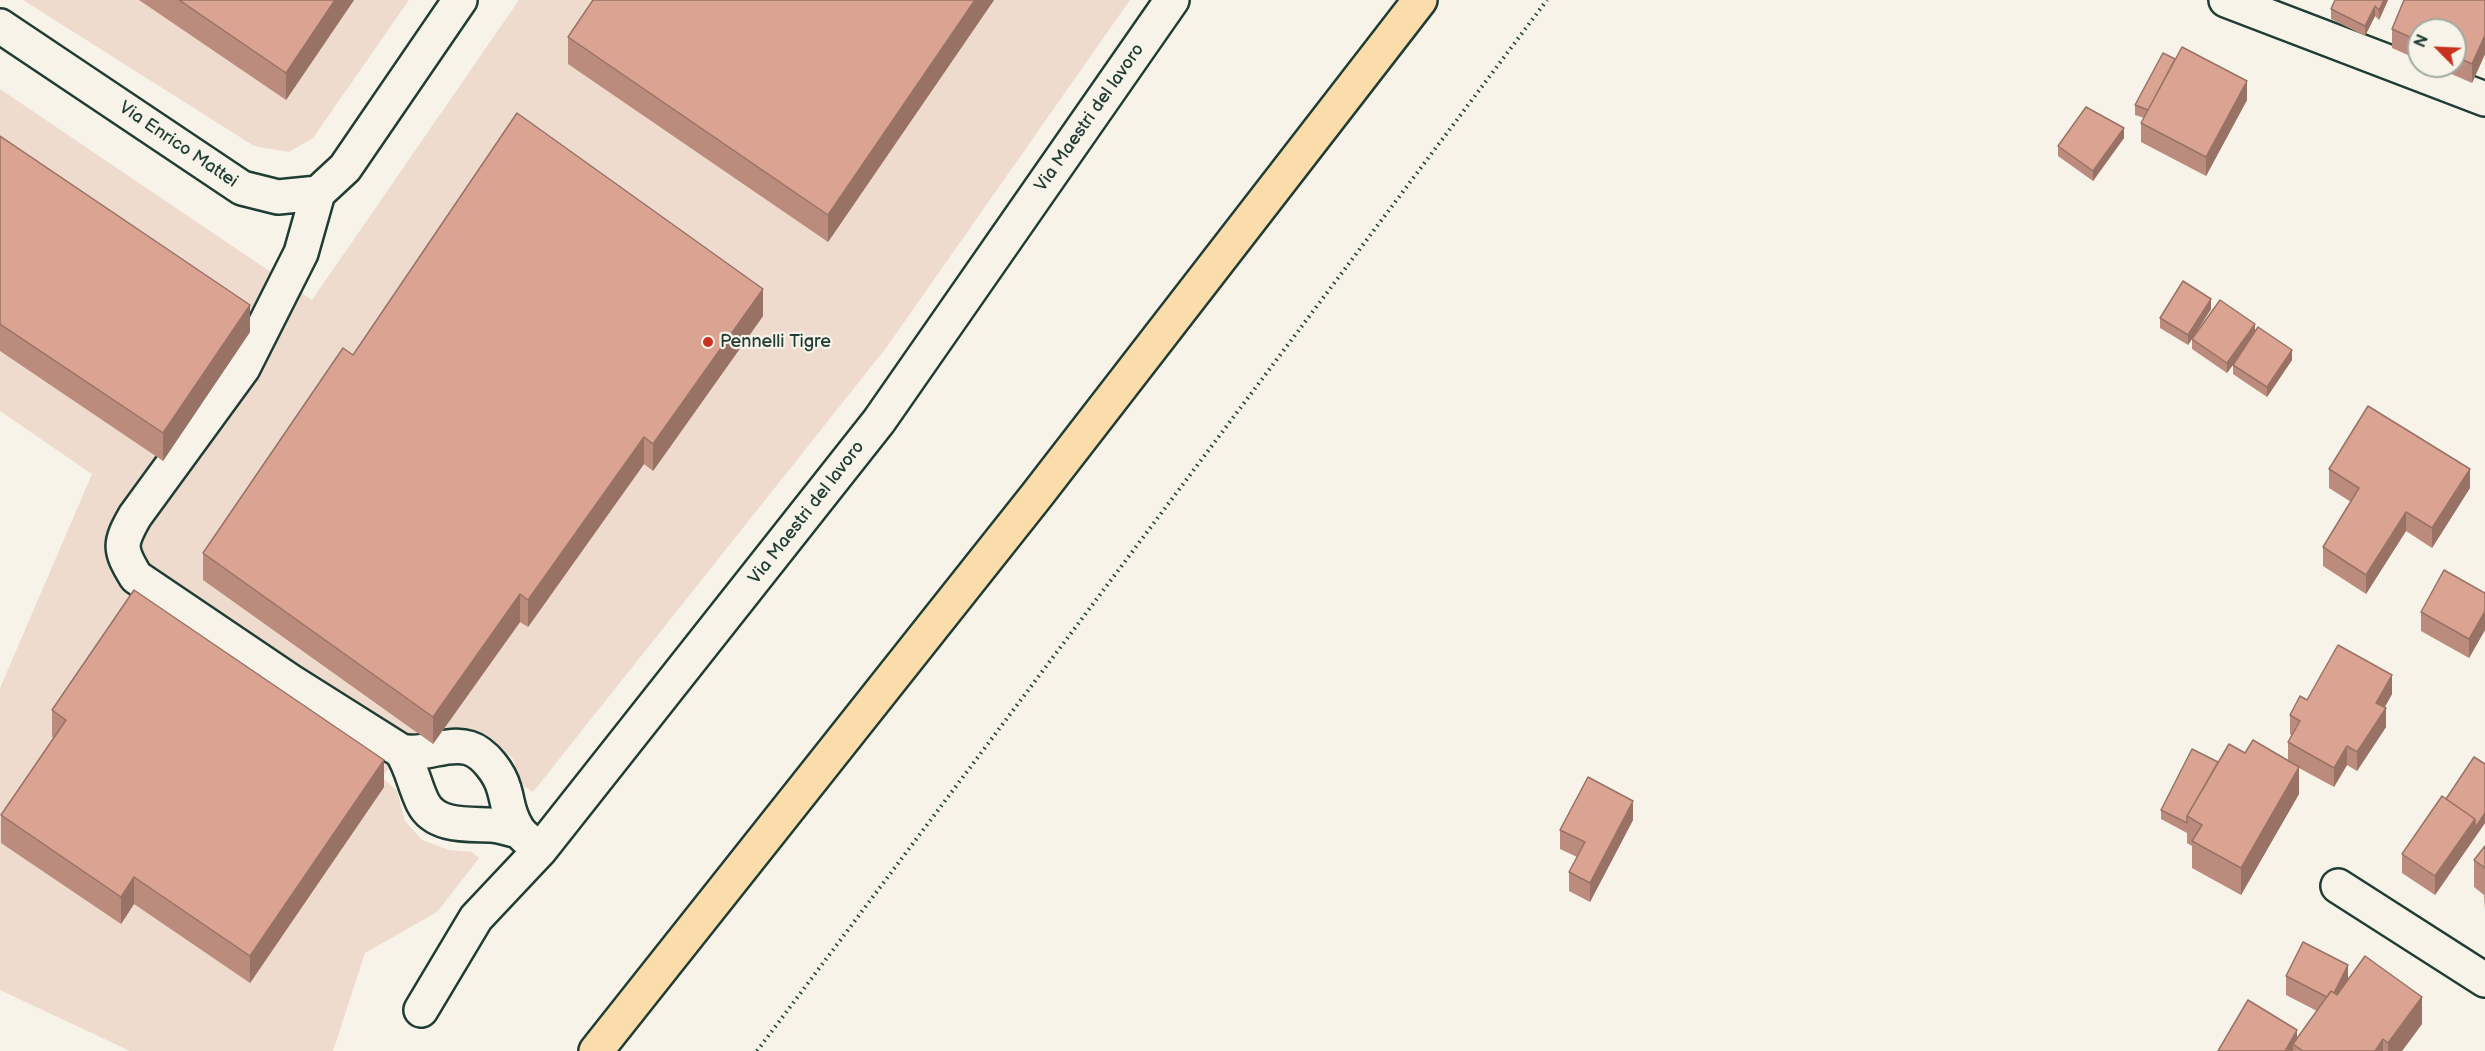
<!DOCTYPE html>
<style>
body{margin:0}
#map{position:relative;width:2485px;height:1051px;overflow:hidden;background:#f7f3e8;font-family:"Balsamiq Sans",sans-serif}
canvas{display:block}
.north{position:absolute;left:2407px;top:18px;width:60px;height:60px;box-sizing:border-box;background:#f7f3e8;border:2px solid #a1aaa0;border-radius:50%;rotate:294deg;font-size:16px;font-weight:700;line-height:24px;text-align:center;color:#1f3d34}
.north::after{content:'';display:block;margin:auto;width:21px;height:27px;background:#c8321e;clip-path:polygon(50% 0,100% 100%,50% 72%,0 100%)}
</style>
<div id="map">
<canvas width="2485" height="1051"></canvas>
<div class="north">N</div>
</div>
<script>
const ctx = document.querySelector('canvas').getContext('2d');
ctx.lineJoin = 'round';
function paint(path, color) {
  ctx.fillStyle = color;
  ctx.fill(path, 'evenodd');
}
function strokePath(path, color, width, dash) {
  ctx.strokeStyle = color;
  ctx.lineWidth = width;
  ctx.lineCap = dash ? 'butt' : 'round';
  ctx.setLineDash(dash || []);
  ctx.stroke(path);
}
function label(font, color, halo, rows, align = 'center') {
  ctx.font = font + ' "Balsamiq Sans",sans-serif';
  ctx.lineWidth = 4.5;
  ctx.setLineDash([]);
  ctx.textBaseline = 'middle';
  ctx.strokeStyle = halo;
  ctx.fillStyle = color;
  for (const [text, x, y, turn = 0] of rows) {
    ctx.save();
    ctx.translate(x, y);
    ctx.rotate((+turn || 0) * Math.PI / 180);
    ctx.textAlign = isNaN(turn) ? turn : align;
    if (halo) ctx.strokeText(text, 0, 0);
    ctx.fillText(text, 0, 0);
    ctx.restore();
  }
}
paint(new Path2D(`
 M23 0H409L313 138 289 152 254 146Z
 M519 0H1130L886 348 533 792 521 784 513 759 490 737 454 730 415 737 382 777 397 791 405 821 422 840 449 850 472 852 479 858 437 912 365 953 333 1051H130L0 990V688L92 474 0 411V89L312 300Z`), '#eedbce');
const minor = new Path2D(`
 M2226 0 2485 99
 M0 26 242 188 278 197 318 193 345 168 460 0
 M318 193 301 253 243 368 135 516C119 544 119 549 136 577L290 681 401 751C424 757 447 741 469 748 485 753 500 774 504 789 509 805 507 811 517 828 522 837 533 843 540 850
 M401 751C412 767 414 785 423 803 435 827 468 824 490 825 499 825 509 829 518 831
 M2338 886 2485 980
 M421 1010 476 918 540 850 879 421 1172 0`);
const major = new Path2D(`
 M596 1051 1037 495 1420 0`);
strokePath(minor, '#1f3d34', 38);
strokePath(major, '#1f3d34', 38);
strokePath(new Path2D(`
 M757 1051 1547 0`), '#1f3d34', 4, [1.5, 4.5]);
strokePath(minor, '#f7f3e8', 33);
strokePath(major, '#faddab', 33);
paint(new Path2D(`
 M139 0H354L286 100Z
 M593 0H994L828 242 568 64V37Z
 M2388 0 2379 20 2375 16 2365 36 2331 19V9Z
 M2485 0V54L2472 83 2433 66H2455V30H2419V60L2392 48V29Z
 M2247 100 2206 176 2141 142V123L2144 118 2135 115V105Z
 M0 136 250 332 163 461 0 351Z
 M2124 138 2093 181 2058 156V146Z
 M2211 309 2188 345 2160 328V318Z
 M763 316 653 471 644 464 528 627 520 622 433 744 203 580V553L353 355Z
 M2255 333 2292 360 2267 397 2233 374V365L2236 361 2227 373 2192 349V339Z
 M2329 469 2470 488 2432 548 2406 531 2366 594 2323 566V547L2351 502 2329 488Z
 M2485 593V630L2469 658 2421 631V612Z
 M2392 694 2385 707 2386 727 2357 771 2347 765 2334 787 2299 768V794L2241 895 2192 868V846L2187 843V833L2161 819V810L2218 762 2245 753 2288 760V742L2292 736 2290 734V715L2307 700Z
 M52 710 384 787 250 983 134 904 121 924 1 843V815L54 738 52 737Z
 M2485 764V823L2435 895 2402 873V854L2446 799Z
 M1633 820 1590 902 1569 891V872L1577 857 1560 849V830Z
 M2485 846V910L2484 895 2474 887V860Z
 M2286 976 2348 980 2422 1024 2402 1051H2218L2297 1038 2317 1011 2286 995Z`), '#bb8c7e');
paint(new Path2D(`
 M335 0H354L286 100V73Z
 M975 0H994L828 242V215Z
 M2384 0H2388L2379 20V10Z
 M2375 6V16L2365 36V26Z
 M2485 35V54L2472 83V64Z
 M2247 81V100L2206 176V157Z
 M2124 128V138L2093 181V171Z
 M763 289V316L653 471V444Z
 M2211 299V309L2188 345V335Z
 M250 305V332L163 461V433Z
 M2255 324V334L2227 373V363Z
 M2292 350V360L2267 397V387Z
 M644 437V464L528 627V600Z
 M2470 469V488L2432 548V528Z
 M2406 512V531L2366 594V575Z
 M520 594V622L433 744V717Z
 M2485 611V630L2469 658V639Z
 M2392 675V694L2376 722V703Z
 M2386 708V727L2357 771V752Z
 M2347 746V765L2334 787V768Z
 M384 760V787L250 983V956Z
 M2299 767V794L2241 895V868Z
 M1633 801V820L1590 902V883Z
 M2485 813V823L2435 895V876L2475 819Z
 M134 877V904L121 924V897Z
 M2348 965V984L2331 1018V999Z
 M2422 997V1024L2402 1051H2388V1043Z
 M2297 1030V1047L2293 1044V1051H2285Z
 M2383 1039V1051H2375Z`), '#997266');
const building = new Path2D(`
 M179 0H335L286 73Z
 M593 0H975L828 215 568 37Z
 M2335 0H2384L2379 10 2375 6 2365 26 2331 9Z
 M2404 0H2485V35L2472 64 2455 56V30H2419V41L2392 29Z
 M2182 47 2247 81 2206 157 2141 123Z
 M2163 53 2175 59 2148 110 2135 105Z
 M2086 107 2124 128 2093 171 2058 146Z
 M517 113 763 289 653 444 644 437 528 600 520 594 433 717 203 553 343 348 353 355Z
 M0 136 250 305 163 433 0 324Z
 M2183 281 2211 299 2188 335 2160 318Z
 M2220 300 2255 324 2227 363 2192 339Z
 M2258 327 2292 350 2267 387 2233 365Z
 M2368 406 2470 469 2432 528 2406 512 2366 575 2323 547 2359 488 2329 469Z
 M2444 570 2485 593V611L2469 639 2421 612Z
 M134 590 384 760 250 956 134 877 121 897 1 815 66 720 52 710Z
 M2338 645 2392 675 2376 703 2386 708 2357 752 2347 746 2334 768 2288 742 2300 721 2290 715 2300 696 2307 700Z
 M2253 740 2299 767 2241 868 2192 841 2202 825 2187 816 2229 744 2245 753Z
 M2192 749 2218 762 2187 816V823L2161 810Z
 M2474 757 2485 764V813L2475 828V819L2446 799Z
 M1588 777 1633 801 1590 883 1569 872 1585 842 1560 830Z
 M2442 796 2475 819 2435 876 2402 854Z
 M2485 846V868L2474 860Z
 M2303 942 2348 965 2334 993 2331 991 2327 997 2286 976Z
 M2365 956 2422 997 2388 1043 2383 1039 2375 1051H2303L2293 1044 2331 991 2337 995Z
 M2248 1000 2297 1030 2285 1051H2218Z`);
paint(building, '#daa392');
strokePath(building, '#997266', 1.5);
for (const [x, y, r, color] of [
 [708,342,6,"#c8321e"]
]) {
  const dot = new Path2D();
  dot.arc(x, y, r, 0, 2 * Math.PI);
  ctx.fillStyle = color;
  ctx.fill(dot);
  strokePath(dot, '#f7f3e8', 2);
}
label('18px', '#1f3d34', '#f7f3e8', [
 ["Via Maestri del lavoro",1090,118,-55],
 ["Via Enrico Mattei",178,145,34],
 ["Via Maestri del lavoro",807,513,-52]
]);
label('18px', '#1f3d34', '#f7f3e8', [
 ["Pennelli Tigre",720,342]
], 'left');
</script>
